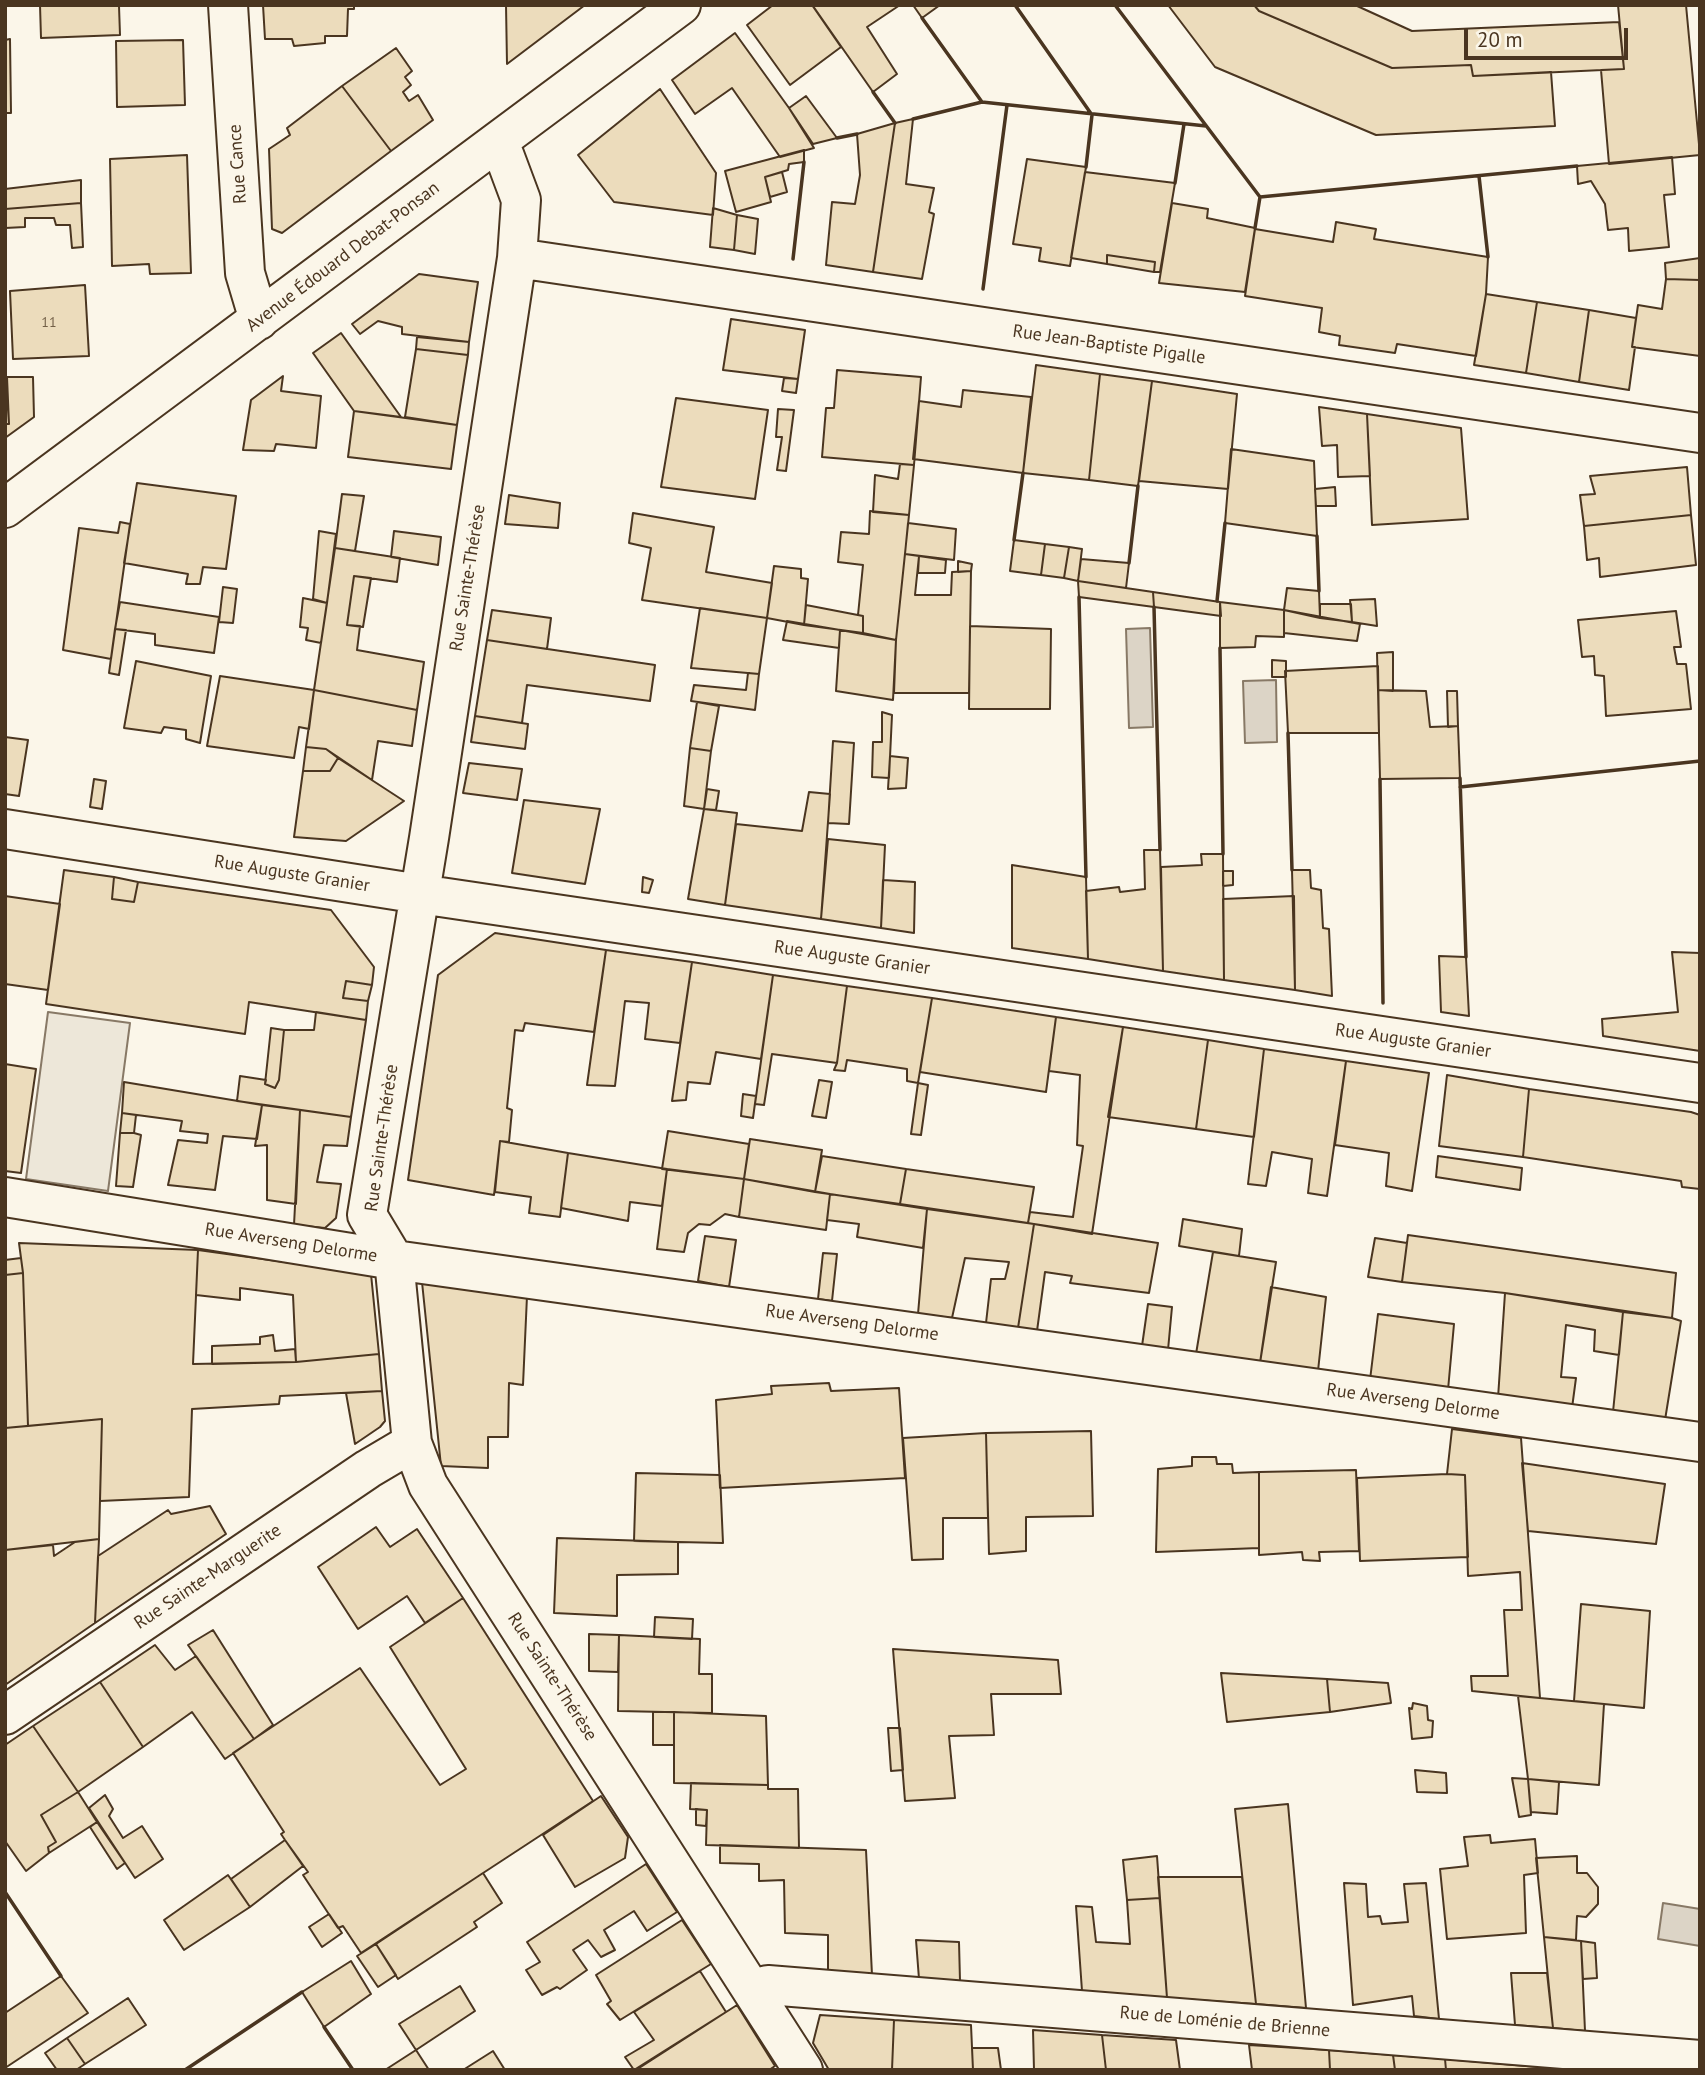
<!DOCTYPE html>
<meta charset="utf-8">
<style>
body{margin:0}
#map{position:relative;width:1705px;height:2075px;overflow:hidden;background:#fbf6e9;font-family:"PT Sans",sans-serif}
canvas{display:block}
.frame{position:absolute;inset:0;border:7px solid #4a3520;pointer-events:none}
.scale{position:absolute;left:1464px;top:28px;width:164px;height:32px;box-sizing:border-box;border:4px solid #4a3520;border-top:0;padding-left:9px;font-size:21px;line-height:24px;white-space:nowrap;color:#4a3520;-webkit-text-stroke:5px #fbf6e9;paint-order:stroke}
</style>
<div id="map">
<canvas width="1705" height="2075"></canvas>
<div class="frame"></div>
<div class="scale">20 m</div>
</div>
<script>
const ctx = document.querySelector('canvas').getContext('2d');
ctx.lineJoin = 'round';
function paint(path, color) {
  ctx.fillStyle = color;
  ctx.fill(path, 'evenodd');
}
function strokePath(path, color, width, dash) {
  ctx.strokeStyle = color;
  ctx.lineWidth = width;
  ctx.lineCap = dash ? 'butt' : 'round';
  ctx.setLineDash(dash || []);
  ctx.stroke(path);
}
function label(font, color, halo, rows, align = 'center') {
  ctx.font = font + ' "PT Sans",sans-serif';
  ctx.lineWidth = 5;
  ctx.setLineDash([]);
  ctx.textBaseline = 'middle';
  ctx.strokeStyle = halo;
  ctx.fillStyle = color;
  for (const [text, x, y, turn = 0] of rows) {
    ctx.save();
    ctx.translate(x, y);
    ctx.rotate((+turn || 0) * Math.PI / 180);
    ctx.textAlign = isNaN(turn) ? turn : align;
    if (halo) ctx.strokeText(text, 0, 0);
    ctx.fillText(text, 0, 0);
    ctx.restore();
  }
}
const parking = new Path2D(`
 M48 1012 130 1023 108 1191 26 1179Z`);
paint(parking, '#ede7d9');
strokePath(parking, '#887966', 2);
const water = new Path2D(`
 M1150 628 1153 727 1129 728 1126 629Z
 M1276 680 1277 742 1245 743 1243 681Z
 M1663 1903 1700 1909V1946L1658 1939Z`);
paint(water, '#dcd4c6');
strokePath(water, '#887966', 2);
const building = new Path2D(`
 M40 5 119 6 120 35 41 38Z
 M263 5H354V9H348L347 36H325V43L294 46 292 39H265Z
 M506 5H585L507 64Z
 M773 5H812L841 47 790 85 747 25Z
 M815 5H900L867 27 897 74 873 92 813 6Z
 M913 5H940L922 18Z
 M1168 5H1254L1259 11 1392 68 1471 65 1473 76 1551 72 1555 126 1376 135 1215 67Z
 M1254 5H1355L1412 31 1619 22 1624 69 1473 76 1471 65 1392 68 1259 11Z
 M1618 5H1686L1700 155 1609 164 1601 70 1624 69Z
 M735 33 789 108 814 148 780 157 732 88 695 114 672 80Z
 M10 39 11 113H5V40Z
 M183 40 185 105 117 107 116 41Z
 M396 48 412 71 405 77 411 85 403 92 409 101 418 95 433 120 391 151 342 86Z
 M342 86 391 151 282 233 272 229 269 149 290 135 287 128Z
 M660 89 716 173 713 215 614 202 578 155Z
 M806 96 837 138 813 144 789 108Z
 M913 119 906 184 934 188 929 212 934 214 922 279 873 272 895 123Z
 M895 123 873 272 826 265 832 202 855 204 860 175 857 134Z
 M804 150V162L789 164 788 170 765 177 771 202 736 212 725 171Z
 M187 155 191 273 150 274 149 264 112 266 110 159Z
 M1672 157 1675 194 1664 195 1669 247 1629 251 1628 228 1608 230 1605 204 1591 181 1578 184 1577 166Z
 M1027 159 1086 167 1070 266 1039 261 1041 248 1013 244Z
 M782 172 787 192 770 197 765 177Z
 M1085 172 1175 183 1160 272H1154L1155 262 1107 255V264L1071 258Z
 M81 180V203L5 209V189Z
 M81 203 83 247 72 248 70 225H56L54 218H25V227L5 228V209Z
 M1172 203 1208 209 1207 218 1255 228 1245 292 1159 283Z
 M713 208 737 215 734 250 710 247Z
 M737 215 758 219 755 254 734 250Z
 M1336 222 1376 229 1374 239 1488 257 1486 294 1476 356 1397 344 1395 353 1339 345 1340 336 1319 332 1322 308 1245 296 1255 229 1333 242Z
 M1107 255 1155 262 1154 272 1107 264Z
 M1700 258V280L1666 279 1665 263Z
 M419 274 478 282 469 342 402 334V327L378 321 360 334 352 324Z
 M1666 279 1700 280V356L1632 347 1638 305 1662 309Z
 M85 285 89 356 13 359 10 291Z
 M1486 294 1537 302 1526 373 1474 365Z
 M1537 302 1589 310 1579 382 1526 373Z
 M1589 310 1636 318 1632 347H1635L1629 390 1579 382Z
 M731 319 805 330 798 379 723 370Z
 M341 333 401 417 354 411 313 353Z
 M417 337 469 342 468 355 416 349Z
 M416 349 468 355 457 425 405 417Z
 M1036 365 1100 374 1089 480 1023 473Z
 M5 367 9 424H5Z
 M837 370 921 377 914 465 822 457 826 408H834Z
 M1100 374 1152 381 1138 486 1089 480Z
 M283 376 281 391 321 396 316 448 276 444 274 451 243 450 251 400Z
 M7 377H33L34 417 5 438V424H9Z
 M784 378 798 379 796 393 782 391Z
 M1152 381 1237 394 1228 489 1139 481Z
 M963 390 1031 397 1023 473 913 459 919 401 961 407Z
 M676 398 768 410 755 499 661 487Z
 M1319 407 1367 414 1370 476 1338 477 1337 445 1322 446Z
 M778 409 794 410 786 471 777 470 782 437H776Z
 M354 411 457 425 451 469 348 457Z
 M1367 414 1461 428 1468 519 1372 525Z
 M1231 449 1314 461 1317 536 1225 523Z
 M900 464 914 465 909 515 873 512 875 475 898 479Z
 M1687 467 1691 515 1584 526 1580 495 1595 494 1590 476Z
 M137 483 236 496 226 569 203 567 200 584H186L188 574 124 563Z
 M1335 487 1336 506H1316L1315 489Z
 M342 494 364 496 355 551 335 548Z
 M509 495 560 503 558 528 505 524Z
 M870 511 909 515 896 640 863 633V616L858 615 863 565 838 562 841 532 869 534Z
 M633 513 714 527 706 572 772 583 767 618 642 600 651 548 629 543Z
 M1691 515 1696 565 1600 577 1599 558 1587 560 1584 526Z
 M120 522 130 524 111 659 63 650 79 528 118 533Z
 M908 523 956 529 954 560 905 554Z
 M319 531 336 534 327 603 313 599Z
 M394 531 441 537 438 565 391 557Z
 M1014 540 1045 544 1041 575 1010 571Z
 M1045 544 1069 547 1064 578 1041 575Z
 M1069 547 1082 549 1078 581 1064 578Z
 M335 548 400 558 397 582 354 576 347 625 360 626 357 650 424 662 417 710 314 690Z
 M905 554 919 556 915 595H951L952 572 971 571 969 693H894L896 640Z
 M919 556 946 560 945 573H918Z
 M1081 559 1129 563 1126 588 1078 581Z
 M958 561 972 564 971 571 958 572Z
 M774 566 801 569V578L808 579 804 625 767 618Z
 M354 576 371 578 363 627 347 625Z
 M1078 581 1153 592 1154 607 1079 597Z
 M223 587 237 589 233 623 219 622Z
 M1287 588 1319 591 1320 618 1284 610Z
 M1153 592 1220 602 1221 616 1154 607Z
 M303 598 327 603 321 643 306 640 308 628 300 627Z
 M1375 599 1377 626 1352 622 1350 600Z
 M120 602 219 617 214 653 155 645V634L115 629Z
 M1220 602 1284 610V637L1256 636 1255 647 1220 648Z
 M1320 604H1351L1352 622 1320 618Z
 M806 605 863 616V633L804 625Z
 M700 608 767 618 759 674 691 668Z
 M492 610 551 618 547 649 487 640Z
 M1284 610 1360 624 1357 641 1284 633Z
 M1676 611 1681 647H1674L1677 664H1686L1691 709 1606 716 1604 676 1595 675 1594 656 1582 657 1578 620Z
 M787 621 840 630 839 648 783 640Z
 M970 626 1051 629 1050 709H969Z
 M115 629 126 630 119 675 109 673Z
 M840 630 896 640 893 700 836 691Z
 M487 640 655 665 650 701 527 685 522 723 475 716Z
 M1393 652V691L1378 690 1377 653Z
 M1272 660 1286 661V677H1272Z
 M136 661 211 676 200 743 186 739V730L164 727 161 733 124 728Z
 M1378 666 1379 733H1288L1285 671Z
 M748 673 759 674 755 710 691 701 694 685 746 690Z
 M220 676 314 690 309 729 299 727 294 758 207 746Z
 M314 690 417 710 412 746 378 741 372 780 326 749 306 747Z
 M1378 690 1426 691 1430 727 1458 726 1460 778 1380 779Z
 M1447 691H1457L1458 726 1448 727Z
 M697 702 719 706 711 751 690 748Z
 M882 712 892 715 889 778 872 777 873 742H882Z
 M475 716 528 724 525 749 471 742Z
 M5 737 28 740 19 796 5 794Z
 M833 741 854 743 849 824 828 823Z
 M306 747 326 749 338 758 330 771H303Z
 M690 748 711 751 704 809 684 806Z
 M890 756 908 758 906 788 888 789Z
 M338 758 404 801 346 841 294 837 303 771H330Z
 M469 763 522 769 517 800 463 793Z
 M94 779 106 781 102 809 90 807Z
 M707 789 719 791 716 810 704 809Z
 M809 792 830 794 821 919 725 905 736 824 802 831Z
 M524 800 600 809 585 884 512 873Z
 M704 809 737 813 725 905 688 899Z
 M828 839 885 845 881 928 821 919Z
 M1144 850H1160L1163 971 1088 959 1086 891 1119 887 1120 892 1145 889Z
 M1201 854H1223L1224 980 1163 971 1161 867 1202 865Z
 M1012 865 1086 877 1088 959 1012 948Z
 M64 870 114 877 112 899 134 902 138 882 331 910 374 967 372 985 346 981 343 998 368 1001 366 1020 249 1002 245 1034 46 1004Z
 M1292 870H1310L1311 888 1321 890 1323 928 1329 929 1332 996 1295 990Z
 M1223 871H1233V885L1223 886Z
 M114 877 138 882 134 902 112 899Z
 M643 877 653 880 649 893 642 892Z
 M883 880 915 882 914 933 881 928Z
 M5 896 60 904 48 990 5 984Z
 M1294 896 1295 990 1224 980 1223 899Z
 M495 933 606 950 594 1032 525 1023 523 1031 515 1030 507 1108 512 1110 509 1142 500 1141 494 1195 408 1180 438 975Z
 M606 950 692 962 680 1043 645 1039 649 1003 625 1001 615 1086 587 1085Z
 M1672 952 1700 953V1051L1603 1036 1602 1019 1678 1012Z
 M1439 956 1466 957 1469 1016 1441 1012Z
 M692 962 773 975 761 1059 716 1052 710 1084 688 1082 686 1100 672 1101Z
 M773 975 847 986 837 1063 772 1054 764 1105 755 1104Z
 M346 981 372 985 368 1001 343 998Z
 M847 986 932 998 918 1083 907 1081V1069L847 1060 845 1071 834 1070 837 1063Z
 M932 998 1056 1017 1046 1092 920 1072Z
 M316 1012 366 1020 351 1117 237 1101 240 1076 266 1080 265 1084 275 1088 279 1080 284 1030H314Z
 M1056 1017 1123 1027 1092 1234 1028 1223 1030 1212 1073 1217 1083 1146 1077 1145 1080 1075 1049 1071Z
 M1123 1027 1208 1040 1196 1129 1108 1117Z
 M271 1028 284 1030 279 1080 275 1088 265 1084Z
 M1208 1040 1264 1049 1254 1137 1196 1129Z
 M1264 1049 1346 1061 1327 1196 1308 1193 1312 1159 1272 1152 1266 1186 1248 1184Z
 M1346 1061 1429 1073 1412 1191 1386 1186 1389 1153 1335 1145Z
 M5 1064 36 1069 21 1173 5 1171Z
 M1447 1075 1529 1089 1523 1157 1439 1146Z
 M819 1080 832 1082 826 1118 812 1116Z
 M124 1082 262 1105 257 1139 223 1136 215 1190 168 1185 178 1140 207 1143 208 1134 180 1131 182 1121 122 1113Z
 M918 1083 928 1085 921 1135 911 1134Z
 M1529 1089 1691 1112 1700 1115V1189L1682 1187 1681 1181 1523 1157Z
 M743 1094 756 1096 753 1118 741 1116Z
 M262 1105 300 1110 296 1204 267 1200V1145L255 1146Z
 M300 1110 351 1117 347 1146 324 1145 317 1182 341 1184 336 1218 325 1228 294 1225Z
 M122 1113 136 1115 134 1133H120Z
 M668 1131 749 1144 744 1179 662 1169Z
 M120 1133H134L141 1135 133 1187 116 1186Z
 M750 1139 822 1150 815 1192 744 1179Z
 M500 1141 568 1153 560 1217 529 1213 531 1197 495 1192Z
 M568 1153 667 1169 662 1206 630 1202 628 1221 561 1208Z
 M822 1156 906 1169 900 1204 815 1192Z
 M1438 1156 1522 1168 1520 1190 1436 1177Z
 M667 1169 744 1179 739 1217 725 1214 710 1225 699 1224 688 1233 684 1252 657 1249Z
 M906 1169 1034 1187 1028 1223 900 1204Z
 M744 1179 830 1194 826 1230 739 1217Z
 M830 1194 927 1209 923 1248 857 1237 859 1224 827 1220Z
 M927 1209 1034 1224 1018 1328 986 1323 991 1279H1005L1009 1262 965 1258 952 1318 918 1314Z
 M1183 1219 1242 1229 1239 1256 1179 1246Z
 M1034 1224 1158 1243 1149 1293 1070 1283 1072 1276 1045 1272 1037 1331 1018 1328Z
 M1408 1235 1676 1273 1672 1318 1505 1293 1402 1282Z
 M705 1236 736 1240 729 1287 698 1281Z
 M1375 1238 1407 1243 1402 1282 1368 1277Z
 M19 1243 198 1250 193 1364 296 1362 379 1354 382 1391 280 1396 279 1404 192 1409 189 1497 100 1501 102 1419 28 1426 23 1273Z
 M198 1250 371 1274 379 1354 296 1362 293 1295 240 1288V1300L196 1295Z
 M1213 1252 1276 1262 1260 1363 1196 1354Z
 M823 1253 837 1254 832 1301 818 1299Z
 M21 1258 23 1273 5 1275V1260Z
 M23 1273 28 1426 5 1428V1275Z
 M422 1282 527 1296 523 1385 509 1383 508 1437H488V1468L441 1466Z
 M1271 1287 1326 1297 1318 1371 1260 1363Z
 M1505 1293 1623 1312 1619 1355 1594 1351 1595 1330 1566 1325 1561 1377 1576 1378 1572 1408 1498 1398Z
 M1148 1304 1172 1307 1168 1350 1142 1346Z
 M1623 1312 1672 1318 1681 1321 1665 1420 1613 1412Z
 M1378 1314 1454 1324 1448 1390 1370 1380Z
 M273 1335 275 1351 295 1349 296 1362 212 1364V1346L260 1344V1337Z
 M829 1383 831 1391 899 1388 905 1478 720 1488 716 1400 772 1394 771 1386Z
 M382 1391 385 1421 380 1427 355 1444 346 1393Z
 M102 1419 99 1539 5 1550V1428Z
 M1452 1429 1521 1438 1540 1698 1472 1691 1471 1676H1508L1504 1610H1522L1520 1572 1468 1576 1465 1475 1447 1474Z
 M1091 1431 1093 1516 1026 1517V1551L989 1554 986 1433Z
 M986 1433 988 1518H943V1559L912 1560 903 1438Z
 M1192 1457H1216L1217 1464H1232L1233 1473 1259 1472V1548L1156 1552 1158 1469 1192 1466Z
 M1522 1463 1665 1484 1656 1544 1528 1531Z
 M1356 1470 1359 1551 1319 1552 1320 1561 1303 1560 1302 1552 1259 1555V1472Z
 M636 1473 720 1475 723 1543 634 1541Z
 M1447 1474 1465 1475 1468 1557 1360 1561 1357 1478Z
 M210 1506 226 1534 95 1623 98 1556 168 1510 171 1514Z
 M376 1527 390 1547 417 1529 463 1598 425 1623 407 1596 358 1629 318 1567Z
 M557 1538 678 1542V1574L617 1575V1616L554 1613Z
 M99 1539 95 1623 5 1685V1550L53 1545 54 1556 75 1542Z
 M463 1598 593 1801 361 1953 343 1926 338 1928 303 1875 308 1872 285 1840 281 1834 284 1832 233 1753 360 1668 440 1785 466 1769 390 1647Z
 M1581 1604 1650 1611 1644 1708 1574 1701Z
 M655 1617 693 1619 692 1639 654 1637Z
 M213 1630 273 1725 254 1739 188 1645Z
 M589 1634 619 1635 618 1672 589 1671Z
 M619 1635 700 1639 699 1674H712V1713L618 1711Z
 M155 1645 175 1670 196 1656 254 1739 225 1759 192 1712 143 1747 100 1682Z
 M893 1649 1058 1660 1061 1694H991L994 1735 949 1736 955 1798 905 1801Z
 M1221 1673 1327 1679 1330 1712 1227 1722Z
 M1327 1679 1388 1683 1391 1703 1330 1712Z
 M100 1682 143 1747 78 1792 33 1726Z
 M1518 1696 1604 1704 1599 1785 1528 1779Z
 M1413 1703 1427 1706 1428 1720 1433 1721 1432 1737 1412 1739 1409 1708 1412 1709Z
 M653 1712H674V1745H653Z
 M674 1712 766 1716 768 1785 674 1783Z
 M33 1726 78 1792 41 1815 56 1842 48 1847 49 1853 26 1871 5 1841V1745Z
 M888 1728H900L903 1770 891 1771Z
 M1415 1770 1446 1773 1447 1793 1417 1792Z
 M1512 1778 1528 1779 1531 1815 1519 1817Z
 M1528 1779 1559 1782 1557 1814 1531 1812Z
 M691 1783 768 1785V1789H798L799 1848 706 1845 707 1810 690 1809Z
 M78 1792 97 1822 49 1853 48 1847 56 1842 41 1815Z
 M105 1795 113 1809 109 1816 123 1838 142 1826 163 1859 135 1878 89 1808Z
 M601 1796 628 1837 625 1858 575 1887 543 1835Z
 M1288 1804 1306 2008 1256 2004 1235 1809Z
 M696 1809 707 1810 706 1826 696 1825Z
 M97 1822 125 1863 117 1869 90 1827Z
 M1490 1835 1491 1843 1535 1839 1538 1873 1524 1875 1526 1933 1447 1939 1440 1869 1468 1866 1464 1837Z
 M285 1840 303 1866 250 1907 231 1879Z
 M720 1845 866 1850 872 1975 828 1972V1935L785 1933 784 1880 759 1881V1864L720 1863Z
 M1157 1856 1160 1898 1127 1900 1123 1860Z
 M1577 1856V1873H1587L1598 1887V1904L1586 1917 1577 1916 1576 1940 1544 1937 1536 1858Z
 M646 1864 677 1912 647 1931 634 1911 604 1930 615 1950 601 1957 588 1940 573 1950 587 1970 560 1989 557 1987 542 1995 526 1970 540 1962 527 1942Z
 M483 1873 502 1903 474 1922 477 1927 398 1979 376 1944Z
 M228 1875 250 1907 184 1950 164 1920Z
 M1158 1877H1242L1256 2004 1167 1998Z
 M1344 1883 1366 1884 1368 1917 1380 1916 1382 1924 1408 1922 1404 1884 1426 1883 1439 2019 1414 2016 1412 1996 1353 2005Z
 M1160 1898 1167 1998 1082 1991 1076 1906 1092 1907 1096 1942 1130 1944 1127 1900Z
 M329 1914 342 1933 322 1947 309 1927Z
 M682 1920 711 1964 620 2020 607 2004 611 2001 596 1975Z
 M1544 1937 1581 1941 1585 2031 1553 2028Z
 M916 1940 959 1942 960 1981 919 1979Z
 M1581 1941 1595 1943 1597 1978 1583 1979Z
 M376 1944 396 1975 378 1987 357 1956Z
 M351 1961 371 1994 324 2027 302 1992Z
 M700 1971 726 2012 634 2070 625 2057 654 2040 634 2012Z
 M1511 1973H1547L1553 2028 1515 2025Z
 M61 1976 88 2013 5 2068V2013Z
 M460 1986 475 2011 416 2050 399 2024Z
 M128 1998 146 2025 85 2064 67 2038Z
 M737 2005 775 2066 769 2070H636Z
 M820 2015 894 2020 892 2070H829L813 2043Z
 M894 2020 971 2025 973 2070H892Z
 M1033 2030 1102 2035 1106 2070H1034Z
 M1102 2035 1176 2040 1180 2070H1106Z
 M67 2038 85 2064 76 2070H57L45 2053Z
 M1249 2045 1329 2050 1330 2070H1252Z
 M972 2048H998L1001 2070H973Z
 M416 2050 429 2070H385Z
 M1329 2050 1393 2055 1395 2070H1330Z
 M493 2051 505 2070H463Z
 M1393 2055 1445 2059 1446 2070H1395Z
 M1445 2059 1561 2069V2070H1446Z`);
paint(building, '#ecdcbc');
strokePath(building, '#4a3520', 2);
const street = new Path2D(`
 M228 5 245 273 259 320
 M499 141 521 200 517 258 429 838 367 1215 394 1260 412 1443 428 1485 803 2070
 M517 258 1700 433
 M5 508 681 5
 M5 829 420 894 1700 1083
 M5 1197 394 1260 1700 1442
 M5 1715 368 1469 412 1443
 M751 1989 768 1985 1700 2060`);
strokePath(street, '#4a3520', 42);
strokePath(street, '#fbf6e9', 38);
strokePath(new Path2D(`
 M1015 5 1092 115 1086 167
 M1115 5 1260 197 1577 166
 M922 18 982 102
 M873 92 895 123
 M913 119 982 102 1206 126
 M837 138 857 134
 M1479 176 1488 257
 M1175 183 1184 124
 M1255 228 1260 197
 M793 259 804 162
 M983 289 1007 105
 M1317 536 1319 591
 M1014 540 1023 473
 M1129 563 1138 486
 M1079 597 1086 877
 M1217 601 1225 523
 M1154 607 1160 850
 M1220 648 1223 854
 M1288 733 1292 870
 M1460 778 1466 957
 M1380 779 1383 1003
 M1460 787 1700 761
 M5 1892 61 1976
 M324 2027 353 2070
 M185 2070 302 1992`), '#4a3520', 3.5);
label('14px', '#725f47', null, [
 ["11",49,323]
]);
label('18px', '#4a3520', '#fbf6e9', [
 ["Rue Cance",238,164,-94],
 ["Avenue Édouard Debat-Ponsan",343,257,-37],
 ["Rue Jean-Baptiste Pigalle",1109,345,8],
 ["Rue Sainte-Thérèse",468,578,-81],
 ["Rue Auguste Granier",292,874,9],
 ["Rue Auguste Granier",852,958,8],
 ["Rue Auguste Granier",1413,1041,8],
 ["Rue Sainte-Thérèse",382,1138,-82],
 ["Rue Averseng Delorme",291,1243,9],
 ["Rue Averseng Delorme",852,1323,8],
 ["Rue Averseng Delorme",1413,1402,8],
 ["Rue Sainte-Marguerite",208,1577,-34],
 ["Rue Sainte-Thérèse",552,1677,57],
 ["Rue de Loménie de Brienne",1225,2022,5]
]);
</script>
